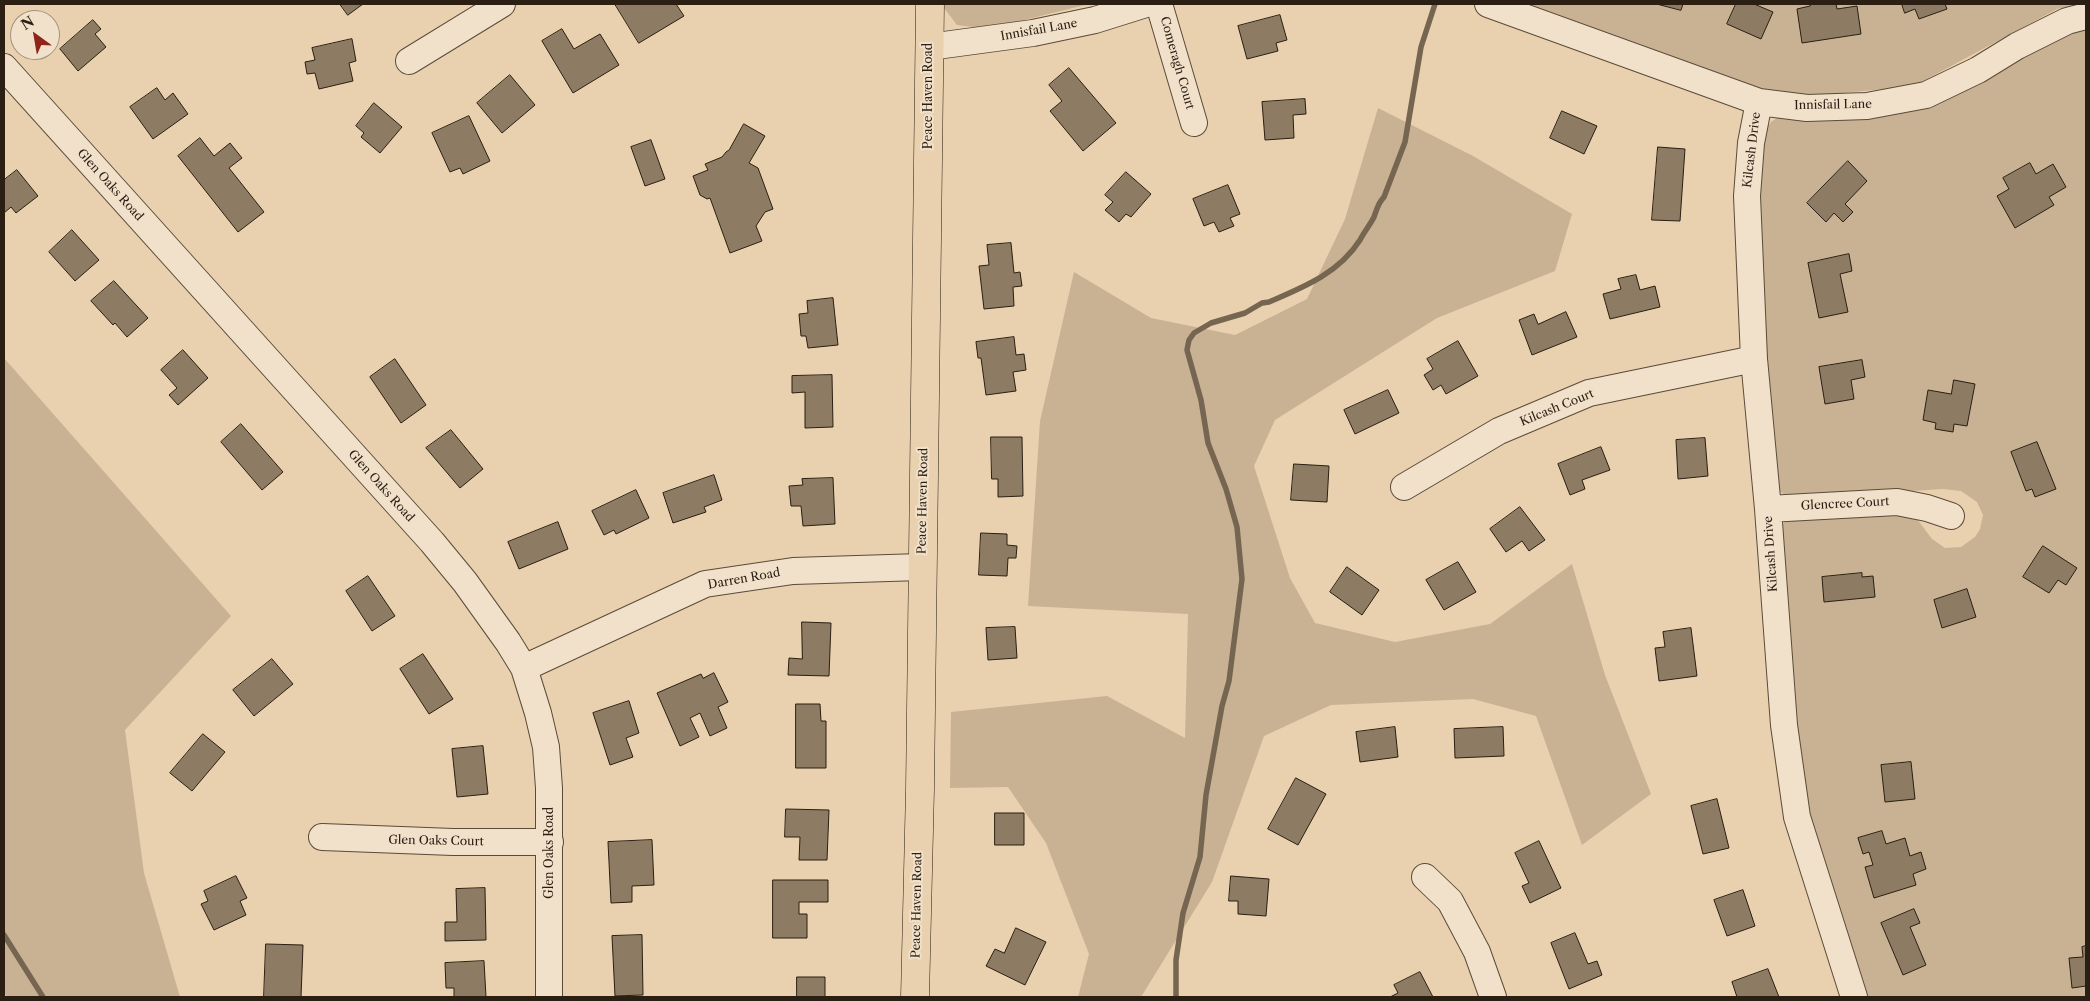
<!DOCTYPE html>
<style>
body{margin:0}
#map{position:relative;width:2090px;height:1001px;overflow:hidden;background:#e9d0ae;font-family:"Libre Caslon Text",serif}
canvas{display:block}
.frame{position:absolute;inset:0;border:5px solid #2a1f12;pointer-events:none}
.north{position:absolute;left:10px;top:10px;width:50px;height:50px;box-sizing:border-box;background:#f1e0ca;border:1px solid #a19380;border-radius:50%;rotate:328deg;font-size:14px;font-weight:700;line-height:20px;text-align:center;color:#2a1f12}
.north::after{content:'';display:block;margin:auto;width:18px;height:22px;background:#8f2418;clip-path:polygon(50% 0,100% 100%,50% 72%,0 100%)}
</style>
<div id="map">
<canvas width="2090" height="1001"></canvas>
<div class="frame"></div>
<div class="north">N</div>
</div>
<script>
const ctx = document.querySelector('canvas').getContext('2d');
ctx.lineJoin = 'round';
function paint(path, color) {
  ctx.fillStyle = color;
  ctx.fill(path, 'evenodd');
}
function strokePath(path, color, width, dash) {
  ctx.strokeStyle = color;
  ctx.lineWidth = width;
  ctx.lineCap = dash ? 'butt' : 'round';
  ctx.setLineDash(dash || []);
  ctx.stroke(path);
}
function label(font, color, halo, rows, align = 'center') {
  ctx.font = font + ' "Libre Caslon Text",serif';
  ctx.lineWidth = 4;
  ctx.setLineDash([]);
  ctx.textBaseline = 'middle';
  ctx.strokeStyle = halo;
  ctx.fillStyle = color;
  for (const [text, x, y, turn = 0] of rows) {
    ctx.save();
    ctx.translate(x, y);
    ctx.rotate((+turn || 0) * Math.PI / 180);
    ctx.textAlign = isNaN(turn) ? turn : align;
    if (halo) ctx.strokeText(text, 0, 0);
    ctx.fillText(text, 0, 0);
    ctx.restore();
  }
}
paint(new Path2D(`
 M941 4H1089L1004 25 981 28 957 25Z
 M1515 4H2080L2057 9 1914 86 1813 96 1779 94 1693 72Z
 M2086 28V997H1860L1799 786 1782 525 1789 517 1885 508 1917 519 1932 539 1945 548 1961 547 1975 537 1980 529 1983 515 1977 502 1961 491 1943 489 1791 499 1775 488 1756 190 1765 131 1771 122 1781 115 1836 118Z
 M1378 108 1473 156 1572 214 1555 271 1437 318 1275 420 1254 466 1290 578 1315 623 1395 642 1490 624 1572 564 1605 675 1651 794 1582 845 1536 716 1473 699 1331 705 1264 736 1212 882 1141 997H1078L1089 954 1046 843 1008 787 950 788 951 712 1107 696 1185 738 1188 614 1028 606 1040 421 1074 272 1151 318 1235 335 1307 299 1345 219Z
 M4 358 231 616 125 730 144 873 180 997H7L4 993Z`), '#c9b293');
strokePath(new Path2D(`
 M4 935 43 997
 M1176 997V960L1183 913 1200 857 1206 795 1222 706 1229 681 1242 579 1237 527 1226 489 1208 443 1201 400 1187 350 1189 340 1194 333 1211 323 1245 313 1262 303 1269 302C1304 287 1339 273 1360 240 1364 232 1370 225 1374 217 1377 209 1378 203 1384 197L1405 142 1421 47 1435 4`), '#766550', 5.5);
const building = new Path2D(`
 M340 4H363L348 15Z
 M615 4H676L684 16 639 43Z
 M1657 4H1683L1681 10Z
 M1736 4H1754L1773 12 1761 39 1727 24Z
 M1810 4H1836L1837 9 1857 6 1861 34 1802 43 1797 9 1810 6Z
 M1902 4H1945L1947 9 1919 19 1915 9 1905 13Z
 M1280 15 1287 40 1276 43 1278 51 1247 59 1238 26Z
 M93 20 101 29 95 34 106 47 78 71 60 49Z
 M562 29 574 49 600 34 619 65 573 93 542 41Z
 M352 39 356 61 349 63 353 81 319 89 315 73 307 74 305 62 315 60 312 48Z
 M1069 68 1116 123 1083 151 1050 111 1062 101 1049 85Z
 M510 75 535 105 502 133 477 103Z
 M157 88 165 100 173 93 188 114 153 139 130 107Z
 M1305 99 1306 114 1293 115 1294 138 1265 140 1262 102Z
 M374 103 402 127 380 153 361 137 364 133 356 126Z
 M1562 111 1597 126 1584 154 1550 138Z
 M469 116 490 161 463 174 460 168 450 172 432 133Z
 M744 124 765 136 749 163 758 168 773 209 765 212 756 226 762 241 730 253 710 198 707 199 700 195 693 176 708 170 705 164 722 157 726 152 729 150Z
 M200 138 214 156 230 143 242 158 229 168 264 212 238 232 178 156Z
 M651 140 665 179 645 186 631 147Z
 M1658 147 1685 149 1680 221 1652 220Z
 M1848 161 1867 181 1845 204 1853 212 1843 222 1834 213 1826 222 1807 203Z
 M2030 163 2036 174 2053 164 2066 187 2049 197 2054 205 2015 228 1997 196 2009 189 2003 178Z
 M17 170 38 196 16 213 11 207 4 213V180Z
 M1126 172 1151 194 1131 217 1126 214 1119 222 1105 210 1113 202 1105 195Z
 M1228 185 1240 214 1230 218 1234 226 1219 232 1214 222 1204 226 1193 199Z
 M72 230 99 260 75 281 49 252Z
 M1011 243 1014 273 1020 272 1022 286 1013 287 1014 306 984 309 979 266 989 265 987 245Z
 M1849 254 1852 271 1840 274 1848 312 1819 318 1808 263Z
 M1636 275 1640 290 1655 286 1660 307 1610 319 1603 294 1621 289 1618 279Z
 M114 281 148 318 127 337 115 323 113 325 91 301Z
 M833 298 838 345 808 348 806 336H801L799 314 808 313 807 301Z
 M1566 312 1577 337 1532 355 1519 320 1534 314 1538 324Z
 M1014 337 1016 355 1024 354 1026 370 1013 372 1016 391 986 395 981 358H978L976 342Z
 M1458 341 1478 376 1446 394 1441 385 1433 390 1424 375 1433 369 1427 359Z
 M183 350 208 378 178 405 169 395 177 388 161 370Z
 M395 359 426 405 401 423 370 377Z
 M1862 360 1865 377 1851 380 1854 399 1825 404 1819 367Z
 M832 375 833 427 805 428V392L792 393V376Z
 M1954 380 1975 384 1967 426 1954 424 1953 432 1935 429 1936 423 1923 420 1928 390 1951 394Z
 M1388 390 1399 413 1355 434 1344 410Z
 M241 424 283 472 262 490 221 442Z
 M451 430 483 469 460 488 426 448Z
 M991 437H1022L1023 496 998 497V479H992Z
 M1705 438 1708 476 1678 479 1676 440Z
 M2037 442 2056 489 2035 497 2032 489 2026 491 2011 452Z
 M1601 447 1610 470 1582 480 1585 489 1570 495 1558 464Z
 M1294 464 1329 466 1327 502 1291 500Z
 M714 475 722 500 704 507 706 512 673 523 663 493Z
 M833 478 835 524 803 526 801 506H791L789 486 803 485 802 479Z
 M636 490 649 518 616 534 614 530 604 535 592 511Z
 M1520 507 1545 540 1529 551 1522 541 1506 552 1490 529Z
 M558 522 568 549 519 569 508 542Z
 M981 533 1007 534V545L1017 546 1016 558H1008L1007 576 979 575Z
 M2043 546 2077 568 2066 585 2058 580 2049 593 2023 577Z
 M1458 562 1476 592 1444 610 1426 580Z
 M1347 567 1379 590 1362 615 1330 592Z
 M1862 573V577L1873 576 1875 597 1824 602 1822 577Z
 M368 576 395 616 372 631 346 591Z
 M1967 589 1976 617 1942 628 1934 600Z
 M802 622 831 623 829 676 788 675 789 658 802 659Z
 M1015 627 1017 658 988 660 986 628Z
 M1691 628 1697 676 1659 681 1655 648 1665 647 1663 632Z
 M423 654 453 699 429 714 400 669Z
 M272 659 293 684 254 716 233 690Z
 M714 673 728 702 718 707 727 728 710 736 700 713 690 718 699 737 680 746 657 693 701 674 703 678Z
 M629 701 639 733 626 738 633 757 610 765 593 713Z
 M796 704H820L821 721H826V768H796Z
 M1395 727 1398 757 1360 762 1356 732Z
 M1503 727 1504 756 1455 758 1454 729Z
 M203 734 225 752 192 791 170 773Z
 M483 746 488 794 457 797 452 749Z
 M1911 762 1915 799 1885 802 1881 765Z
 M1296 778 1326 794 1298 845 1268 829Z
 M1717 799 1729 848 1703 854 1691 806Z
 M786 809 829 810 827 860H799L800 837H785Z
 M995 813H1024V845H995Z
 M1882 831 1886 844 1905 838 1910 856 1921 852 1926 869 1913 874 1916 885 1874 898 1865 867 1873 865 1869 852 1863 854 1858 838Z
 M652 840 654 885 632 886V902L611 903 608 842Z
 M1539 841 1561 888 1530 903 1522 886 1529 883 1515 853Z
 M236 876 247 898 240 901 246 915 214 930 201 904 208 901 204 891Z
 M1231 876 1269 879 1266 916 1238 914V901H1229Z
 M773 880H828V902H799V914H807V938H773Z
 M485 888 486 940 445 941V922H457L456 889Z
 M1743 890 1755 926 1727 936 1714 900Z
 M1914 909 1920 923 1910 927 1926 965 1903 975 1881 923Z
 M1016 928 1046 942 1025 985 986 966 995 949 1004 953Z
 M1575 933 1588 964 1597 961 1602 975 1569 989 1551 943Z
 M642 935 643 995 615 996 612 936Z
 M266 944 303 945 301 997H264Z
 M2086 946V986L2072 988 2069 958 2083 957 2082 947Z
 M484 961 486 997H454V988H446L445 963Z
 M1768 969 1779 997H1737L1732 982Z
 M1420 972 1433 997H1390L1398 993 1394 985Z
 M797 977H825V997H797Z`);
paint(building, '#8d7b63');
strokePath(building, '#2a1f12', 1);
const minor = new Path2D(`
 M1159 4 1194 123
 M1488 4 1759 102 1807 108 1867 106 1926 95 1978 70 2017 46 2067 21 2086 16
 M929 47 1033 33 1095 20 1146 4
 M409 61 502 4
 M4 67 432 542 465 582 508 642 524 668 538 713 546 747 549 788V997
 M1759 102 1751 143 1747 196 1754 359 1768 509 1784 725 1797 817 1854 997
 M1404 487 1499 431 1589 393 1754 359
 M1768 509 1897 502 1927 508 1951 516
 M524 668 705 584 793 571 921 567
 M322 837 453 842H550
 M1425 877 1450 901 1477 952 1493 997`);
const major = new Path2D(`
 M915 997 920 789 930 4`);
strokePath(minor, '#5a4b39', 28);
strokePath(major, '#2a1f12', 29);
strokePath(minor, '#f1e0ca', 26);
strokePath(major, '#e9d0ae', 28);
label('12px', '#2a1f12', '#f1e0ca', [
 ["Innisfail Lane",1039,30,-10],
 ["Comeragh Court",1177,63,74],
 ["Peace Haven Road",929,96,-90],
 ["Innisfail Lane",1833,105,-1],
 ["Kilcash Drive",1752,150,-83],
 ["Glen Oaks Road",110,185,48],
 ["Kilcash Court",1557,408,-22],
 ["Glen Oaks Road",381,486,48],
 ["Peace Haven Road",923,501,-89],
 ["Glencree Court",1845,504,-3],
 ["Kilcash Drive",1771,554,-94],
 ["Darren Road",744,579,-10],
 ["Glen Oaks Court",436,841,1],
 ["Glen Oaks Road",550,853,-90],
 ["Peace Haven Road",917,905,-89]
]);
</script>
